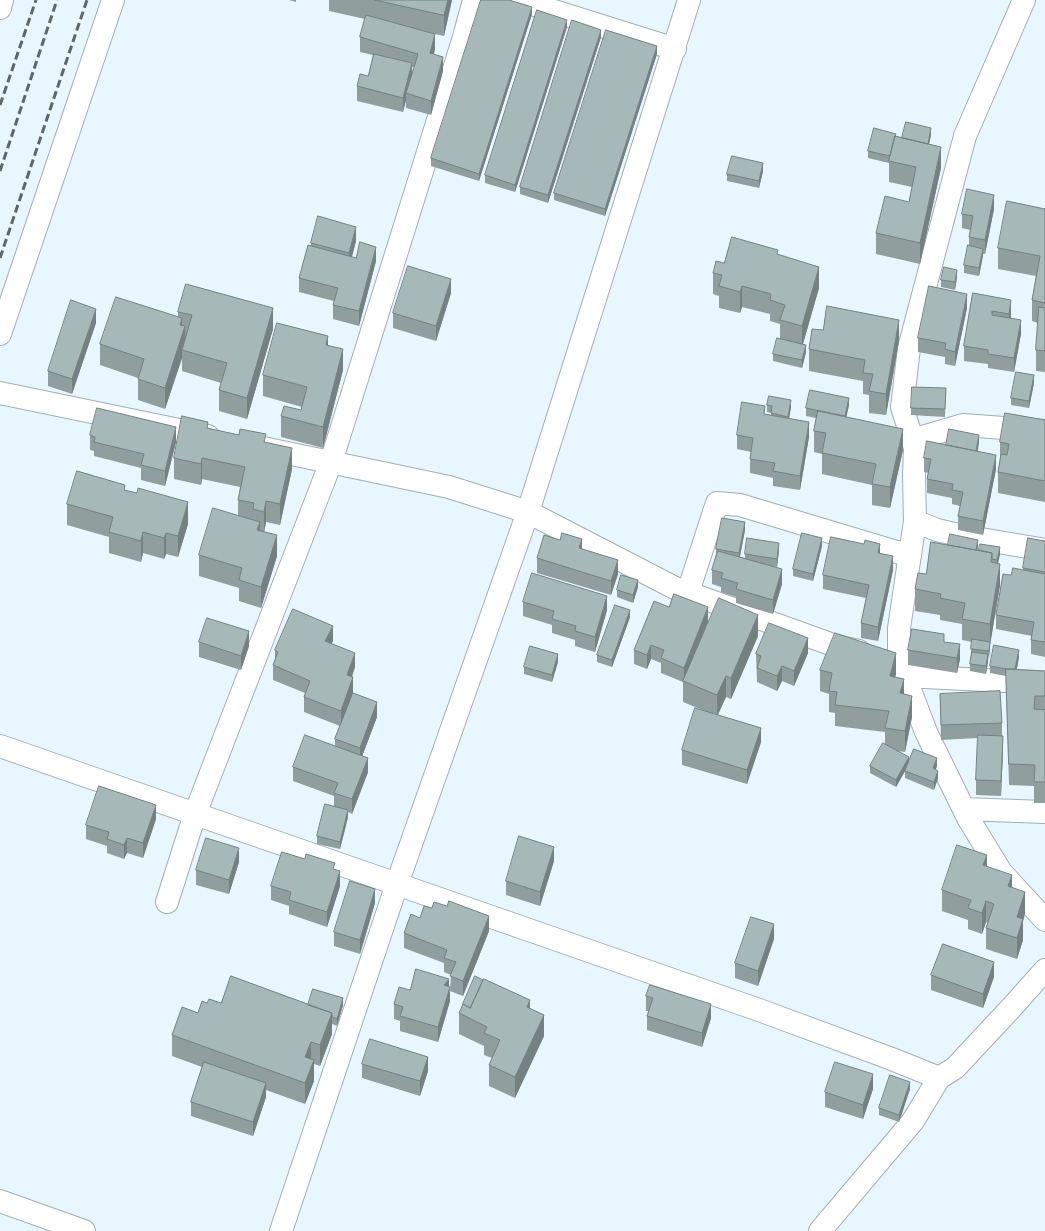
<!DOCTYPE html>
<style>
body{margin:0}
canvas{display:block;background:#e8f7ff}
</style>
<canvas width="1045" height="1231"></canvas>
<script>
const ctx = document.querySelector('canvas').getContext('2d');
ctx.lineJoin = 'round';
function strokePath(path, color, width, dash) {
  ctx.strokeStyle = color;
  ctx.lineWidth = width;
  ctx.lineCap = dash ? 'butt' : 'round';
  ctx.setLineDash(dash || []);
  ctx.stroke(path);
}
function paint(path, color) {
  ctx.fillStyle = color;
  ctx.fill(path, 'evenodd');
}
const minor = new Path2D(`
 M519 0 675 49
 M1024 0 965 136 909 348 902 407 915 448 914 476 915 521 899 628V661L926 732 968 818 1001 872 1045 920
 M0 8 2 0
 M0 334 113 0
 M0 393 208 436
 M912 440 963 425 1045 431
 M263 448 449 487 528 512 675 588 836 646 859 651
 M915 521 937 530 963 536 1045 550
 M688 592 717 503 740 505 910 556
 M905 676 1045 683
 M0 746 759 1010 892 1059 939 1078
 M964 809 1045 812
 M167 902 195 814 331 462 464 37 474 0
 M0 1201 84 1231
 M281 1231 397 884 528 512 689 0
 M820 1231 913 1121 939 1078 955 1068 1012 1007 1045 970`);
strokePath(minor, '#a1afb6', 24);
strokePath(minor, '#fff', 22);
strokePath(new Path2D(`
 M0 105 36 0
 M0 171 57 0
 M0 258 87 0`), '#5d666a', 3, [8, 4]);
paint(new Path2D(`
 M289 0H296V2Z
 M329 0H452L444 36 435 34V49L434 54 443 71 431 115 406 108V100L403 112 357 101V86L368 76 373 55 360 52V37L365 19 329 11ZM412 67H414L412 74Z
 M532 14 479 181 431 166V158Z
 M567 27 515 192 485 183V175Z
 M601 37 548 203 520 194V187Z
 M657 54 605 216 554 200V193Z
 M931 135 929 144 941 168 920 264 876 254V233L909 202 912 187 889 182V163L868 158V151L896 137 902 138Z
 M763 171 759 188 727 181V174Z
 M994 209 985 254H983L979 276 964 273V265L969 245V237L970 230 962 228V214Z
 M1045 209V372L1036 371V350L1038 323 1032 321V300L1036 276 998 269V248Z
 M356 241 352 257 376 261 359 326 333 319V305L334 301 299 292V278L311 246V243Z
 M778 255 819 288 803 344 806 352 802 368 773 361V354L780 339V324L770 321V314L742 307 740 313 719 308V296L713 294V273L724 263Z
 M957 277 955 290 941 287V280Z
 M451 293 436 341 393 328V313Z
 M973 293 1011 314V318L1021 334 1014 372 988 368V364L964 361V346Z
 M967 308 955 366 945 364V357L918 352V338Z
 M178 312 273 329 247 419 219 411V390L221 383 182 371V358L165 409 138 400V378L100 365V344L178 317Z
 M96 323 72 394 48 386V371Z
 M823 330 899 341 886 415 869 413V395L863 394V381L809 371V349Z
 M328 345 343 370 323 448 281 437V416L301 410 302 407 263 396V375Z
 M1034 383 1029 408 1011 405V398Z
 M946 388 945 417 911 415V408Z
 M767 405 791 407 789 419 809 437 800 490 773 486V478L750 473V459L751 452 737 449V435L765 414 771 415V413L767 412Z
 M849 405 846 417 903 450 890 508 872 505V485L822 474V454L814 452V431L816 418 806 416V408Z
 M1045 420V502L998 493V472L1000 461V442Z
 M208 428 266 442 292 469 280 525 266 522 264 532 277 556 261 608 239 601V588L199 576V555L238 515V500L240 487 202 479 201 485 174 479V458Z
 M90 435 176 442 165 486 141 480V468L94 456V451L90 450Z
 M979 442 978 451 996 469 983 535 958 530V516L960 506 952 504V498L927 493V479L929 473 924 472V458L946 445Z
 M125 490 188 524 178 557 166 554 164 559 143 553 141 562 109 553V537L67 525V504Z
 M745 530 740 557 745 558V554L779 550 777 567 767 565 782 584 773 614 736 603V597L721 592V587L712 584V570L716 555V549Z
 M1045 541V657L1031 654V640L1032 636 996 629V615L1011 575 1023 570V568Z
 M948 545 978 547 977 550 1000 554 998 563 1000 585 990 645V649L986 674 970 671V664L971 656V649L972 642 962 640V624L940 620V615L915 611V589L926 574Z
 M822 546 813 581 793 576V569Z
 M582 549 618 574 611 595 537 573V558Z
 M880 553 893 570 878 641 861 638V623L866 598 823 589V575Z
 M638 587 633 603 617 597V590Z
 M523 602 607 610 595 652 575 646V640L552 633V625L523 616Z
 M630 617 612 667 597 662V655Z
 M708 622 693 659 758 636 731 699 726 697 718 715 761 742 747 784 682 765V750L705 711 683 702V682L661 673V663L651 659 647 669 634 664V650Z
 M333 641 331 644 355 667 352 677 353 692 352 696 377 717 362 756 368 772 352 814 348 812V817L340 849 317 844V836L334 806V796L293 781V767L335 746V739L340 726 304 712V697L305 693 273 680V665L275 659V650Z
 M199 642 249 646 241 670 199 657Z
 M944 642 960 659 957 673 908 665V650Z
 M808 653 794 686 782 681 777 691 757 682 756 654Z
 M1019 657 1017 669 1045 671V803H1034V786L1009 785 1006 676 990 673V666Z
 M558 662 552 682 524 674V667Z
 M820 670 896 674 895 677 904 694 912 717 905 752 898 751 909 762 937 766 936 769 938 778 934 790 905 778V771L896 787 870 773V766L885 744V732L835 726V713L829 712V694L820 691Z
 M940 694 1002 723V736L1003 750 1001 796 976 795V780L978 738 941 740Z
 M156 819 143 858 127 853 124 859 107 853V846L86 839V825Z
 M554 861 540 906 506 895V881Z
 M239 862 229 894 196 885V870Z
 M987 866 1012 888 1025 913 1023 921V940L1017 959 986 949V928L988 923 986 922 982 934 968 929V920L942 911V890Z
 M335 869 340 886 327 927 289 914V906L271 900V886Z
 M375 903 360 954 334 946V932Z
 M420 918 489 931 463 996 450 991 451 975 444 972V963L404 948V933Z
 M774 939 758 986 735 978V963Z
 M931 975 994 977 983 1008 931 990Z
 M449 986 450 1001 438 1042 400 1031V1021L394 1019V1004L410 990Z
 M646 996 711 1018 702 1047 647 1030V1016L649 1011H646Z
 M207 1003 343 1005 337 1026 332 1024V1034L320 1066 314 1064V1081L305 1104 266 1090V1097L253 1136 191 1116V1102L202 1067 172 1056V1035L198 1013Z
 M530 1009 544 1036 515 1098 489 1086V1065L492 1058 484 1055V1046L459 1034V1013Z
 M362 1064 428 1071 420 1096 362 1078Z
 M873 1089 863 1119 825 1107V1092Z
 M910 1089 899 1122 879 1115V1108Z`), '#909e9e');
paint(new Path2D(`
 M448 0H452L444 36V15Z
 M532 7V14L479 181V174Z
 M567 20V27L515 192V185Z
 M601 30V37L548 203V195Z
 M435 34V49L430 68V53Z
 M657 46V54L605 216V209Z
 M443 57V71L431 115V101Z
 M412 63V78L406 93V100L403 112V98Z
 M931 128V135L926 158V151Z
 M941 147V168L920 264V243Z
 M763 163V171L759 188V181Z
 M994 195V209L985 254V240Z
 M356 227V241L349 267V253Z
 M376 247V261L359 326V311Z
 M983 249V256L979 276V268Z
 M819 267V288L802 347V326Z
 M957 270V277L955 290V282Z
 M451 279V293L436 341V326Z
 M742 286V307L740 313V292Z
 M967 294V308L955 366V352Z
 M1011 300V314L1009 328V314Z
 M273 308V329L247 419V398Z
 M96 309V323L72 394V379Z
 M182 318V335L185 326V348L182 350V358L165 409V388Z
 M899 320V341L886 415V394Z
 M1021 320V334L1014 372V358Z
 M328 336V357L326 345Z
 M806 345V352L802 368V360Z
 M343 349V370L323 448V427Z
 M1034 375V383L1029 408V401Z
 M849 398V405L845 424V416Z
 M791 400V407L788 424V417Z
 M809 422V437L800 490V476Z
 M176 427V442L165 486V471Z
 M903 429V450L890 508V487Z
 M979 435V442L975 462V455Z
 M292 448V469L280 525V504Z
 M996 455V469L983 535V521Z
 M202 458V479L201 485V464Z
 M266 501V522L264 533V512Z
 M188 502V524L178 557V536Z
 M260 522V543L257 530Z
 M745 522V530L739 560V553Z
 M143 532V553L141 562V541Z
 M166 533V554L164 559V538Z
 M277 535V556L261 608V587Z
 M822 538V546L813 581V574Z
 M582 539V553L579 548Z
 M978 540V547L976 557V550Z
 M779 543V550L777 567V559Z
 M880 544V558L878 553Z
 M1000 547V554L997 568V560Z
 M893 556V570L878 641V627Z
 M618 560V574L611 595V581Z
 M1000 564V585L990 645 989 659V651L990 642V624Z
 M782 569V584L773 614V600Z
 M638 580V587L633 603V595Z
 M607 596V610L595 652V637Z
 M708 607V622L684 682V668Z
 M630 610V617L612 667V660Z
 M758 615V636L731 699V678Z
 M333 626V641L325 656V641Z
 M249 631V646L241 670V656Z
 M808 638V653L794 686V671Z
 M960 644V659L957 673V658Z
 M651 645V659L647 669V655Z
 M1019 650V657L1015 678V670Z
 M355 653V667L347 689V675Z
 M896 653V674L890 697V676Z
 M558 654V662L552 682V675Z
 M988 654V662L986 674V666Z
 M782 666V681L777 691V676Z
 M726 676V697L717 716V695Z
 M353 677V692L341 726V711Z
 M904 679V700L900 693Z
 M912 696V717L905 752V731Z
 M377 702V717L360 762V748Z
 M761 728V742L747 784V770Z
 M1003 736V750L1001 796V781Z
 M909 757V764L896 787V780Z
 M368 758V772L352 814V799Z
 M937 758V766L933 776V768Z
 M938 771V778L934 790V782Z
 M156 805V819L143 858V843Z
 M348 810V817L340 849V842Z
 M127 838V853L124 859V845Z
 M554 847V861L540 906V892Z
 M239 848V862L229 894V880Z
 M987 855V876L983 865Z
 M340 871V886L327 927V912Z
 M1012 875V896L1008 886Z
 M375 889V903L360 954V940Z
 M1025 892V913L1023 921V940L1017 959V917Z
 M986 901V922L982 934V913Z
 M489 916V931L463 996V981Z
 M774 924V939L758 986V971Z
 M994 962V977L983 1008V994Z
 M449 979V993L450 987V1001L438 1042V1027L444 985Z
 M343 998V1005L337 1026V1019Z
 M530 1000V1021L527 1007Z
 M711 1004V1018L702 1047V1033Z
 M332 1013V1034L320 1066V1045Z
 M544 1015V1036L515 1098V1077Z
 M311 1042V1063L305 1057Z
 M428 1057V1071L420 1096V1081Z
 M314 1060V1081L305 1104V1083Z
 M873 1074V1089L863 1119V1105Z
 M910 1082V1089L899 1122V1115Z
 M266 1083V1097L253 1136V1122Z`), '#758181');
const building = new Path2D(`
 M375 0H448L444 15Z
 M481 0H509L532 7 479 174 431 158Z
 M537 10 567 20 515 185 485 175Z
 M366 15 435 34 430 53 443 57 431 101 406 93 418 54 360 37Z
 M572 20 601 30 548 195 520 187Z
 M606 30 657 46 605 209 554 193Z
 M374 54 412 63 403 98 357 86 360 74 368 76Z
 M906 122 931 128 928 144 902 138Z
 M874 128 896 134 895 137V136L890 156 868 151Z
 M895 136 941 147 920 243 876 233 885 196 909 202 916 167 889 161Z
 M732 156 763 163 759 181 727 174Z
 M967 189 994 195 985 240 969 237 973 216 962 214Z
 M1007 201 1045 209V303L1032 300 1040 256 998 248Z
 M318 216 356 227 349 253 311 243Z
 M732 237 778 250 777 254 819 267 802 326 780 320 785 305 770 300 771 294 742 286 740 292 719 286 722 275 713 273 716 261 724 263Z
 M360 242 376 247 359 311 333 305 338 288 299 278 308 245 356 258Z
 M968 245 983 249 979 268 964 265Z
 M408 266 451 279 436 326 393 313Z
 M944 267 957 270 955 282 941 280Z
 M186 284 273 308 247 398 219 390 227 363 182 350 192 315 178 312Z
 M929 286 967 294 955 352 945 349 946 343 918 338Z
 M973 293 1011 300 1009 314 992 311V315L1021 320 1014 358 988 354V350L964 346Z
 M116 297 182 318 180 325 185 326 165 388 138 379 144 359 100 344Z
 M71 300 96 309 72 379 48 371Z
 M827 306 899 320 886 394 869 391 873 374 863 373 865 360 809 349 812 329 823 330Z
 M1039 307 1045 308V351L1036 350Z
 M277 323 328 336 326 345 343 349 323 427 281 416 284 406 301 410 307 387 263 375Z
 M777 338 806 345 802 360 773 354Z
 M1016 372 1034 375 1029 401 1011 398Z
 M912 387 946 388 945 409 911 408Z
 M810 390 849 398 845 416 806 408Z
 M769 396 791 400 788 417 771 413 772 406 767 405Z
 M742 402 765 406 764 414 809 422 800 476 773 471 775 463 750 459 753 438 737 435Z
 M97 408 176 427 165 471 141 465 144 454 94 442 95 437 90 435Z
 M818 411 903 429 890 487 872 484 876 464 822 453 826 433 814 431Z
 M1005 413 1045 420V481L998 472 1001 454 1007 455 1009 444 1000 442Z
 M182 416 208 422 207 428 239 435 240 429 266 434 264 442 292 448 280 504 266 501 264 512 253 509 254 503 238 500 245 467 202 458 201 464 174 458Z
 M949 429 979 435 976 451 946 445Z
 M927 441 996 455 983 521 958 516 963 492 952 490 953 484 927 479 931 459 924 458Z
 M77 471 125 485 124 490 137 493 138 488 188 502 178 536 166 533 164 538 143 532 141 541 109 532 113 517 67 504Z
 M213 508 260 522 257 530 277 535 261 587 239 580 242 568 199 555Z
 M722 518 745 522 739 553 716 549Z
 M562 533 582 539 579 548 618 560 611 581 537 558 544 535 560 540Z
 M802 533 822 538 813 574 793 569Z
 M950 534 978 540 976 550 948 545Z
 M831 537 864 544 865 540 880 544 878 553 893 556 878 627 861 623 869 585 823 575Z
 M747 538 779 543 777 559 745 554Z
 M1028 538 1045 541V572L1023 568Z
 M931 542 992 553 991 562 1000 564 990 624 962 619 965 603 940 598 941 594 915 589 918 573 926 574Z
 M980 544 1000 547 997 560 992 559V553L979 550Z
 M718 551 782 569 773 600 736 589 738 583 721 578 723 573 712 570Z
 M1013 568 1045 574V642L1031 640 1034 622 996 615 1003 574 1011 575Z
 M532 573 607 596 595 637 575 631 576 626 552 619 554 611 523 602Z
 M621 575 638 580 633 595 617 590Z
 M674 594 708 607 684 668 661 658 664 650 651 645 647 655 634 650 654 601 669 607Z
 M719 598 758 615 731 678 726 676 717 695 683 681Z
 M615 605 630 610 612 660 597 655Z
 M293 609 333 626 325 641 355 653 347 675 353 677 341 711 304 697 310 681 273 665 278 652 275 650Z
 M207 618 249 631 241 656 199 642Z
 M769 623 808 638 794 671 782 666 777 676 757 668 761 656 756 654Z
 M912 629 944 634V642L960 644 957 658 908 650Z
 M835 633 896 653 890 676 904 679 900 693 912 696 905 731 885 728 889 711 835 705 837 692 829 691 832 673 820 670Z
 M972 639 990 642 989 651 971 649Z
 M994 645 1019 650 1015 669H1006L990 666Z
 M530 646 558 654 552 675 524 667Z
 M972 652 988 654 986 666 970 664Z
 M1006 669 1045 671V696H1035L1034 709 1045 710V782H1034L1035 765 1009 764Z
 M1000 691 1002 723 941 725 940 694Z
 M353 693 377 702 360 748 335 739Z
 M695 708 761 728 747 770 682 750Z
 M305 735 368 758 352 799 334 793 338 783 293 767Z
 M978 735 1003 736 1001 781 976 780Z
 M883 743 909 757 896 780 870 766Z
 M914 749 937 758 933 768 938 771 934 782 905 771Z
 M99 786 156 805 143 843 127 838 124 845 107 839 109 832 86 825Z
 M325 804 348 810 340 842 317 836Z
 M519 836 554 847 540 892 506 881Z
 M206 838 239 848 229 880 196 870Z
 M957 845 987 855 983 865 1012 875 1008 886 1025 892 1017 917 1023 919 1017 938 986 928 994 904 986 901 982 913 968 908 971 900 942 890Z
 M282 852 305 859 306 854 335 863 333 869 340 871 327 912 289 900 291 892 271 886Z
 M350 881 375 889 360 940 334 932Z
 M449 901 489 916 463 981 450 976 456 962 444 958 447 950 404 933 411 914 420 918 424 906 432 908 434 902 447 906Z
 M751 917 774 924 758 971 735 963Z
 M943 944 994 962 983 994 931 975Z
 M416 969 449 979 444 985 450 987 438 1027 400 1016 403 1007 394 1004 399 987 410 990Z
 M231 976 332 1013 320 1045 311 1042 305 1057 314 1060 305 1083 172 1035 182 1007 198 1013 202 1001 207 1003 209 999 221 1003Z
 M475 976 483 980 470 1008 463 1004Z
 M484 979 530 1000 527 1007 544 1015 515 1077 489 1065 500 1040 484 1033 487 1027 459 1013 463 1004 470 1008Z
 M650 985 711 1004 702 1033 647 1016 653 998 646 996Z
 M313 989 343 998 337 1019 332 1017V1013L308 1005Z
 M370 1039 428 1057 420 1081 362 1064Z
 M204 1062 266 1083 253 1122 191 1102Z
 M835 1062 873 1074 863 1105 825 1092Z
 M890 1075 910 1082 899 1115 879 1108Z`);
paint(building, '#a7b8b8');
strokePath(building, '#758181', 1);
</script>
